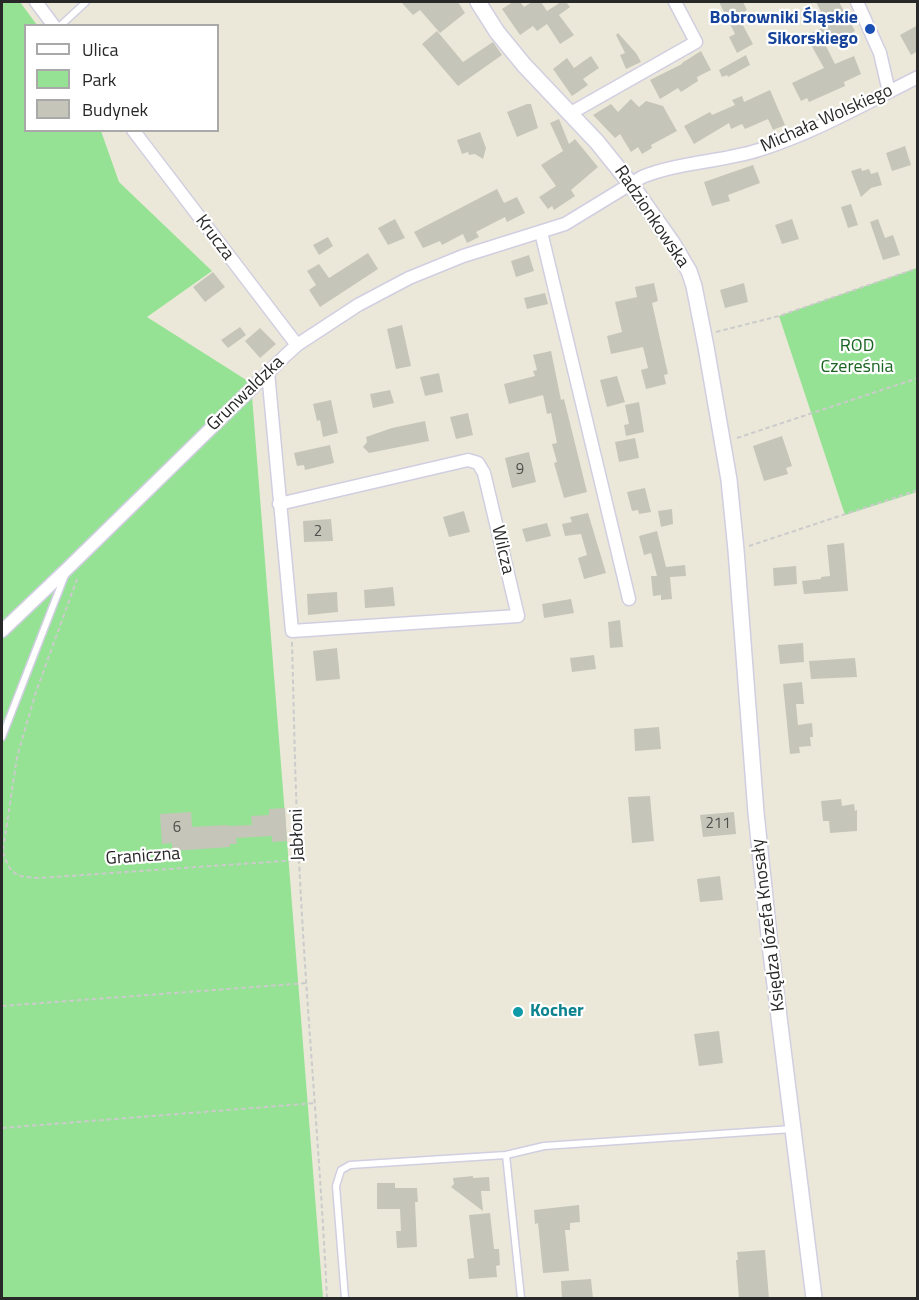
<!DOCTYPE html>
<meta charset="utf-8">
<style>
body{margin:0}
#map{position:relative;width:919px;height:1300px;overflow:hidden;background:#ebe8d9;font-family:"Titillium Web",sans-serif}
canvas{display:block}
.frame{position:absolute;inset:0;border:3px solid #282828;pointer-events:none}
.legend{position:absolute;left:24px;top:24px;width:195px;height:108px;box-sizing:border-box;background:#fff;border:2px solid #a9a9a9;margin:0;padding:8px 10px;list-style:none;font-size:18px;color:#282828}
.legend li{display:flex;align-items:center;gap:12px;height:30px}
.legend b{width:30px;border:2px solid #a9a9a9}
</style>
<div id="map">
<canvas width="919" height="1300"></canvas>
<div class="frame"></div>
<ul class="legend">
<li><b style="height:8px;background:#fff"></b>Ulica</li>
<li><b style="height:16px;background:#96e294"></b>Park</li>
<li><b style="height:16px;background:#c6c5b9"></b>Budynek</li>
</ul>
</div>
<script>
const ctx = document.querySelector('canvas').getContext('2d');
ctx.lineJoin = 'round';
function paint(path, color) {
  ctx.fillStyle = color;
  ctx.fill(path, 'evenodd');
}
function strokePath(path, color, width, dash) {
  ctx.strokeStyle = color;
  ctx.lineWidth = width;
  ctx.lineCap = dash ? 'butt' : 'round';
  ctx.setLineDash(dash || []);
  ctx.stroke(path);
}
function label(font, color, halo, rows, align = 'center') {
  ctx.font = font + ' "Titillium Web",sans-serif';
  ctx.lineWidth = 4.5;
  ctx.setLineDash([]);
  ctx.textBaseline = 'middle';
  ctx.strokeStyle = halo;
  ctx.fillStyle = color;
  for (const [text, x, y, turn = 0] of rows) {
    ctx.save();
    ctx.translate(x, y);
    ctx.rotate((+turn || 0) * Math.PI / 180);
    ctx.textAlign = isNaN(turn) ? turn : align;
    if (halo) ctx.strokeText(text, 0, 0);
    ctx.fillText(text, 0, 0);
    ctx.restore();
  }
}
paint(new Path2D(`
 M2 2H20L37 25 26 26V130L101 131 119 182 212 271 147 317 251 383 323 1298H2Z
 M917 268V492L845 515 779 316Z`), '#96e294');
paint(new Path2D(`
 M401 2H458L465 13 440 33 420 10 413 15Z
 M513 2H520L524 7 532 2H541L547 11 561 2H566L570 7 559 15 574 35 560 44 547 24 537 31 533 26 520 35 502 9Z
 M719 2H743L747 10 745 11 747 15 739 18 753 44 737 53 729 37 735 34Z
 M816 2H839L855 31 826 46 835 64 854 56 861 74 844 82 845 86 809 102 807 98 801 101 792 83 824 68 806 36 828 25Z
 M918 25V51L911 55 900 35Z
 M437 31 463 62 493 42 502 55 458 86 422 44Z
 M618 33 636 53 641 62 626 69 620 55 625 53 616 35Z
 M701 51 711 70 697 77 698 81 681 92 678 88 660 99 650 80 682 64V63Z
 M746 55 750 65 748 66 728 77 727 75 722 77 719 70Z
 M591 56 599 68 583 79 588 85 572 96 553 69 567 58 574 68Z
 M770 90 785 125 773 130 768 119 745 129 742 124 731 129 729 123 694 144 684 126 710 112 712 115 735 105 732 100 742 96 744 102Z
 M631 99 639 107 646 101 663 106 677 131 651 145 652 148 642 154 638 147 631 152 620 134 615 138 593 115 611 104 618 112Z
 M527 104H531L538 128 517 137 507 112Z
 M559 119 569 144 575 139 598 167 571 190 575 196 554 210 552 206 548 209 539 197 556 186 541 165 563 151 550 123Z
 M480 132 486 148 483 159 475 154 469 155 468 152 462 154 457 140Z
 M905 146 911 165 892 171 886 153Z
 M753 165 760 183 728 195 730 201 712 206 704 182Z
 M861 168 862 171 869 169 871 174 878 172 882 185 871 188 861 197 851 171Z
 M497 189 504 203 517 197 525 213 507 222 505 217 476 232 479 237 467 243 463 234 442 245 440 241 423 248 414 232Z
 M851 204 858 225 848 228 841 207Z
 M395 219 405 238 388 245 378 228Z
 M792 219 799 239 782 244 775 225Z
 M878 219 885 238 893 235 900 255 883 260 870 222Z
 M328 237 333 246 319 255 313 245Z
 M368 253 378 269 320 307 309 290 316 285 307 271 319 264 329 278Z
 M529 255 534 271 516 277 511 261Z
 M213 272 225 287 205 302 193 287Z
 M654 283 658 301 652 303 668 374 664 375 666 384 646 389 641 370 648 368 643 347 611 354 607 336 622 332 615 302 637 297 635 287Z
 M744 283 748 302 725 308 720 290Z
 M545 293 548 304 527 309 524 298Z
 M402 325 411 366 396 369 387 329Z
 M240 327 246 335 228 348 221 340Z
 M260 328 276 344 260 358 245 341Z
 M551 351 561 400 564 399 587 492 564 498 554 463 557 462 552 444 557 443 551 413 547 414 543 395 509 404 504 384 535 376 533 371 537 370 533 355Z
 M439 373 443 392 425 396 420 377Z
 M617 376 625 402 607 407 600 380Z
 M390 390 394 403 373 408 370 394Z
 M331 400 338 433 323 437 320 420 317 421 313 404Z
 M639 402 644 432 626 436 624 425 629 424 625 405Z
 M468 413 473 435 456 439 450 417Z
 M425 421 429 441 369 453 363 447 367 442 366 437 392 428Z
 M782 436 792 466 786 468 788 474 764 481 753 446Z
 M635 438 639 458 619 462 615 442Z
 M330 445 334 463 305 470 304 465 297 466 294 453Z
 M529 452 536 482 512 488 505 458Z
 M645 488 651 512 639 514 638 510 632 511 627 492Z
 M672 509 673 524 661 527 658 511Z
 M464 511 470 532 449 537 443 517Z
 M588 513 606 573 584 579 578 558 587 555 581 534 565 536 562 524 572 522 570 517Z
 M331 519 333 541 304 542 303 521Z
 M547 523 551 536 526 542 522 529Z
 M657 531 666 567 685 565 686 576 670 577 672 599 661 600V595L653 596 651 576H657L651 553 644 555 639 536Z
 M844 543 848 591 804 594 802 581 821 579V577L830 576 827 545Z
 M796 566 797 584 774 586 773 568Z
 M393 587 395 606 365 608 364 590Z
 M337 592 338 612 308 615 307 594Z
 M571 599 574 613 544 618 542 604Z
 M620 620 623 647 610 648 608 622Z
 M803 643 804 662 780 664 778 645Z
 M337 648 340 679 316 681 313 651Z
 M594 655 596 669 572 672 570 658Z
 M855 658 857 677 811 679 809 661Z
 M802 682 804 704H796L798 725 812 723 813 737H810L811 746 799 747 800 753 790 754 783 684Z
 M659 727 661 749 635 751 634 729Z
 M650 796 654 841 632 843 628 797Z
 M841 799 842 806 854 804 855 811 857 810V831L830 833 829 821H823L821 801Z
 M285 808 287 841 272 842V836L236 838 237 844H230V847L172 851V843L162 844 160 814 191 812 192 827 228 825 229 826 252 825 251 816 269 815V809Z
 M734 812 736 834 703 837 700 815Z
 M720 876 723 900 700 902 697 879Z
 M719 1031 723 1063 699 1066 694 1034Z
 M473 1176V1178L489 1177 490 1191H481L483 1211 451 1187 454 1184 453 1178Z
 M377 1183H395V1188H417L418 1202H415L417 1247 397 1248 396 1231H401L400 1209H377Z
 M579 1205 580 1222 570 1223V1230H565L569 1271 543 1273 538 1223 535 1224 534 1210Z
 M490 1213 494 1249H499L500 1265 496 1266 497 1277 469 1279 467 1259 474 1258 469 1215Z
 M765 1250 769 1299H739L736 1260H738L737 1252Z
 M591 1279 593 1299H562L561 1281Z`), '#c6c5b9');
const service = new Path2D(`
 M60 26 86 2
 M2 737 65 575
 M506 1155 544 1146 792 1129
 M345 1298 336 1186 341 1170 350 1165 506 1155 521 1298`);
const minor = new Path2D(`
 M36 2 54 26
 M857 2 880 53 889 92
 M569 114 696 42 675 2
 M133 130 297 345
 M541 232 629 599
 M268 372 292 631 518 616 484 473 478 463 468 460 279 504
 M2 631 67 569 286 355 297 345 358 305 409 278 463 256 565 224 642 177C679 162 721 162 759 150 814 133 866 103 918 77`);
const tertiary = new Path2D(`
 M478 2 497 32 524 65 597 142 630 183 673 244 689 271 694 286 706 347 729 480 736 550 756 813 770 945 814 1298`);
strokePath(service, '#d1cee1', 9);
strokePath(minor, '#d1cee1', 15);
strokePath(tertiary, '#d1cee1', 18);
strokePath(new Path2D(`
 M716 332 779 316 918 268
 M737 438 918 378
 M749 546 918 490
 M292 642C294 715 295 787 299 860 306 1006 320 1152 327 1298
 M3 852C10 875 16 877 39 878L298 860
 M2 857 17 757 36 692 77 579
 M2 1006 307 983
 M2 1128 316 1103`), '#cbcbcb', 2, [4.5, 3]);
strokePath(service, '#fff', 6);
strokePath(minor, '#fff', 12);
strokePath(tertiary, '#fff', 15);
for (const [x, y, r, color] of [
 [870,29,6,"#1a4fb4"],
 [518,1012,6,"#0f9aa8"]
]) {
  const dot = new Path2D();
  dot.arc(x, y, r, 0, 2 * Math.PI);
  ctx.fillStyle = color;
  ctx.fill(dot);
  strokePath(dot, '#fff', 2);
}
label('15px', '#504f4c', null, [
 ["9",520,470],
 ["2",318,532],
 ["211",718,824],
 ["6",177,828]
]);
label('bold 18px', '#164399', '#fff', [
 ["Bobrowniki Śląskie",858,19],
 ["Sikorskiego",858,40]
], 'right');
label('18px', '#282828', '#fff', [
 ["Michała Wolskiego",827,119,-24],
 ["Radzionkowska",651,217,56],
 ["Krucza",214,238,53],
 ["Grunwaldzka",246,394,-44],
 ["Wilcza",502,550,77],
 ["Jabłoni",298,835,-92],
 ["Graniczna",143,857,-4],
 ["Księdza Józefa Knosały",769,925,-97]
]);
label('18px', '#196421', '#fff', [
 ["ROD",857,347],
 ["Czereśnia",857,368]
]);
label('bold 18px', '#0d838f', '#fff', [
 ["Kocher",530,1012]
], 'left');
</script>
